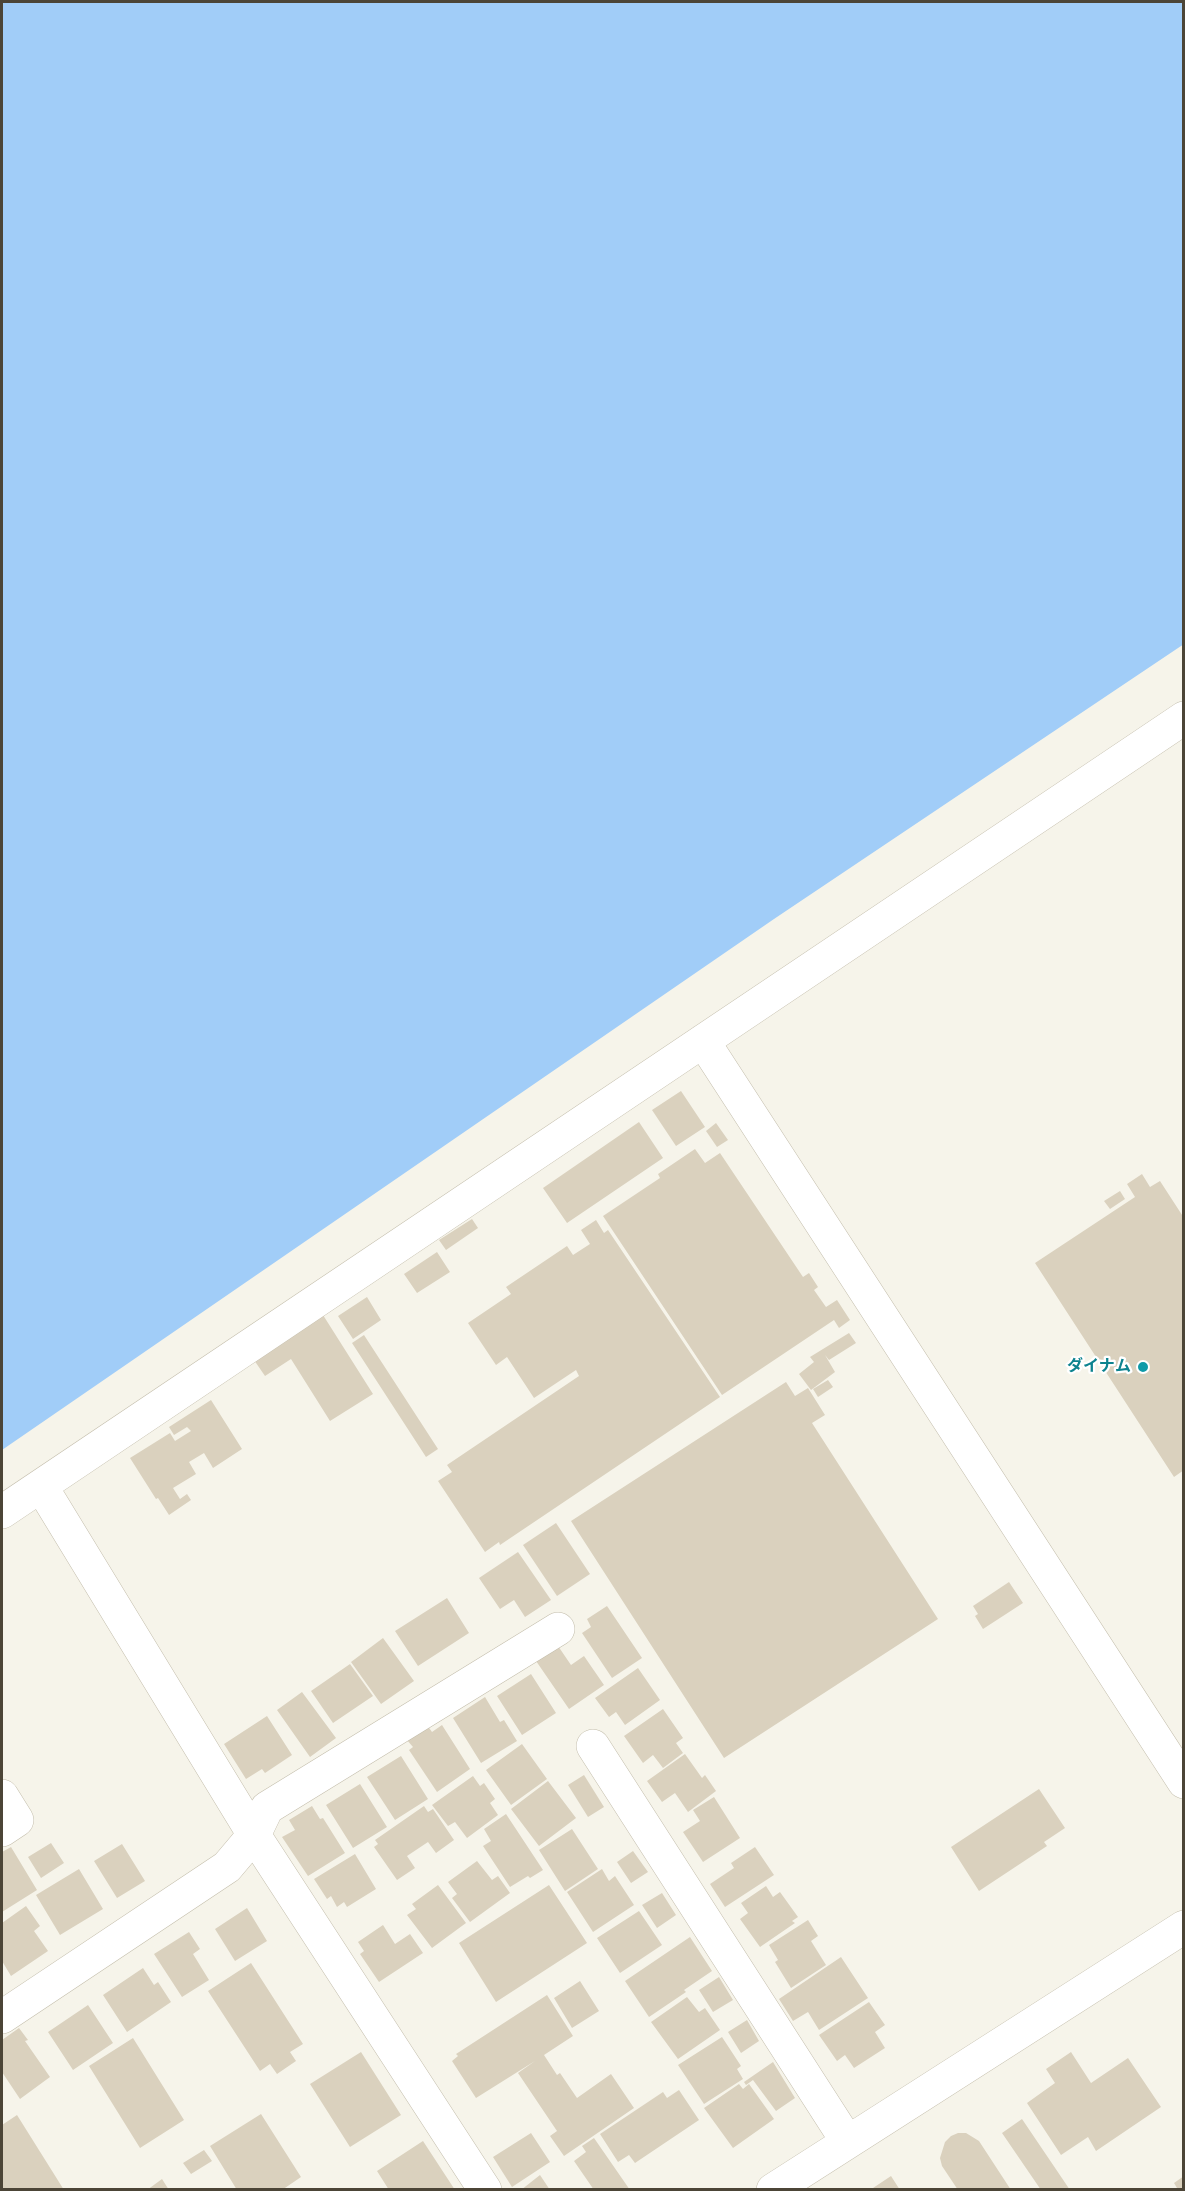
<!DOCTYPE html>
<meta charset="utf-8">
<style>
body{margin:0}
#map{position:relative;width:1185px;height:2191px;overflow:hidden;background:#f6f4ea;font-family:"DejaVu Sans",sans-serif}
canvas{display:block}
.frame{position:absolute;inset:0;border:3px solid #4c4537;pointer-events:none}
</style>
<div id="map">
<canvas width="1185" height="2191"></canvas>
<div class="frame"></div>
</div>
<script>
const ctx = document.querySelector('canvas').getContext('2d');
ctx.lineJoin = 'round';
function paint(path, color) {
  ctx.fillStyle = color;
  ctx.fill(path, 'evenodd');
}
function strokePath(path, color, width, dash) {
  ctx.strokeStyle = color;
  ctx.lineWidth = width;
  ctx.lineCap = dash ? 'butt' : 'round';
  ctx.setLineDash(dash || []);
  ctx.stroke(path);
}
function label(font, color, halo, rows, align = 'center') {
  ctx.font = font + ' "DejaVu Sans","Noto Sans JP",sans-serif';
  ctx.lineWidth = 4.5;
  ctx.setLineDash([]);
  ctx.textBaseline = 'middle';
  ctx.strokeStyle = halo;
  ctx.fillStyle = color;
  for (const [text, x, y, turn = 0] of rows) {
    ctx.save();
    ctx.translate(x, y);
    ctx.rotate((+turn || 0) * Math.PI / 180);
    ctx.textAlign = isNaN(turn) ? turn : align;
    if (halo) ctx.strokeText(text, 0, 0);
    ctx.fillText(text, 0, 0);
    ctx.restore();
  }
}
paint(new Path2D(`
 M2 2H1183L1184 644 774 919 2 1450Z`), '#a1cdf8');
paint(new Path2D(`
 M681 1091 705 1127 676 1146 652 1110Z
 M639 1122 663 1158 567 1223 543 1188Z
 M716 1123 728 1140 717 1147 706 1131Z
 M695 1149 705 1163 720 1153 803 1277 809 1273 818 1287 814 1290 826 1307 837 1300 850 1320 839 1328 834 1320 722 1395 603 1216 660 1178 658 1174Z
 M1142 1174 1150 1187 1160 1181 1184 1218V1470L1174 1477 1035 1263 1135 1197 1127 1184Z
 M1120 1191 1125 1199 1110 1209 1104 1201Z
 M472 1219 478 1228 446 1250 439 1240Z
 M596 1220 604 1233 608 1230 720 1397 500 1545 499 1542 485 1552 438 1481 452 1472 447 1465 579 1376 576 1370 534 1398 507 1357 496 1365 468 1323 511 1294 506 1287 567 1246 573 1255 590 1244 581 1230Z
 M437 1252 450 1272 417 1293 404 1274Z
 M367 1297 381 1320 353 1339 338 1316Z
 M323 1315 373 1394 330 1421 291 1359 265 1376 254 1360Z
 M849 1333 856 1343 829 1360 825 1355 835 1372 811 1390 799 1374 814 1362 810 1357Z
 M364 1335 438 1449 426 1457 352 1343Z
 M828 1380 833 1387 818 1397 813 1389Z
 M786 1382 795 1396 808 1388 825 1415 812 1423 938 1619 724 1758 571 1521Z
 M211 1400 242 1449 213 1468 204 1453 189 1462 196 1474 173 1488 180 1499 187 1494 191 1500 169 1515 158 1498 156 1499 130 1458 170 1433 175 1441 191 1431 187 1427 174 1435 169 1427Z
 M556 1523 590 1574 557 1596 523 1545Z
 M518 1552 551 1600 525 1617 514 1600 500 1609 479 1578Z
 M1009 1582 1023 1603 983 1629 975 1616 978 1614 973 1606Z
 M447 1598 469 1633 418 1666 395 1631Z
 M607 1606 642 1658 612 1678 582 1633 591 1627 587 1619Z
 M383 1638 414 1681 381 1704 351 1662Z
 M556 1643 571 1665 584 1656 604 1685 569 1709 534 1658Z
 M350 1664 373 1696 333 1723 311 1691Z
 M638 1668 660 1700 625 1725 616 1712 609 1717 595 1698Z
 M531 1674 556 1713 522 1735 497 1696Z
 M302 1692 336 1738 310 1757 277 1710Z
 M485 1697 500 1722 504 1720 517 1741 481 1763 453 1718Z
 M663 1709 683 1738 676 1743 683 1753 663 1768 653 1755 643 1763 624 1736Z
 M267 1716 292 1755 265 1773 262 1769 246 1779 224 1744Z
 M427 1725 432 1732 442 1725 470 1769 437 1792 409 1750 413 1747 406 1739Z
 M522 1744 547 1779 511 1805 486 1770Z
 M685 1754 702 1778 705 1775 716 1791 688 1812 675 1793 662 1802 647 1781Z
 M401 1756 428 1799 395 1820 367 1777Z
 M584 1775 604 1807 588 1817 568 1785Z
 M473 1776 480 1786 484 1783 495 1799 490 1803 498 1815 467 1838 455 1822 448 1826 432 1805Z
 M548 1781 576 1818 539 1846 511 1809Z
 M360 1784 387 1827 353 1848 326 1805Z
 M1039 1789 1065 1828 1044 1842 1047 1846 979 1891 951 1847Z
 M714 1797 740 1838 703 1862 683 1832 700 1821 693 1810Z
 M312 1806 320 1819 323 1818 345 1853 308 1876 282 1837 295 1830 289 1820Z
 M424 1806 428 1812 433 1809 454 1840 436 1853 428 1842 407 1856 415 1868 397 1880 374 1847 378 1844 375 1840Z
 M506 1814 543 1870 530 1878 528 1876 510 1887 483 1846 491 1841 484 1829Z
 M572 1829 598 1869 565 1891 539 1850Z
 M51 1843 64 1863 41 1878 28 1857Z
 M122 1844 145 1881 117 1898 94 1861Z
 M11 1847 37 1890 2 1912V1852Z
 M755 1847 774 1875 725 1907 710 1884 734 1868 731 1863Z
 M633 1851 648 1872 631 1883 617 1862Z
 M355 1854 376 1889 347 1907 344 1902 337 1907 331 1896 327 1899 314 1879Z
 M477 1861 492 1880 498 1876 510 1893 470 1922 452 1898 457 1894 448 1882Z
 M79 1869 103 1909 60 1935 36 1895Z
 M602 1869 609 1881 615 1876 634 1905 593 1932 567 1892Z
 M438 1885 466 1923 432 1948 407 1915 416 1909 412 1904Z
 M549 1885 587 1943 496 2002 459 1943Z
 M766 1886 773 1897 780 1892 798 1917 792 1921 795 1923 760 1947 740 1919 748 1913 741 1903Z
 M662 1893 676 1915 657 1928 642 1905Z
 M26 1906 40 1926 34 1931 48 1951 11 1976 2 1961V1923Z
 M247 1908 267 1941 235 1961 215 1929Z
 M639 1911 662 1945 620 1973 597 1938Z
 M808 1920 818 1936 811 1941 826 1965 791 1988 775 1962 778 1960 769 1945Z
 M383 1925 395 1944 410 1934 423 1953 379 1982 360 1954 364 1951 358 1942Z
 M189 1932 200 1949 193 1954 209 1980 182 1997 154 1954Z
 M690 1937 712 1971 684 1990 686 1992 649 2017 625 1981Z
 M841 1957 868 1998 819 2030 808 2012 793 2021 779 1999Z
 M251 1963 303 2044 290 2052 296 2061 277 2074 270 2064 260 2071 208 1991Z
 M143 1968 154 1985 158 1982 171 2002 127 2032 103 1995Z
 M719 1977 733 2000 713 2012 699 1990Z
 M580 1981 599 2011 572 2028 554 1998Z
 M547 1995 573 2036 544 2055 557 2075 560 2073 577 2098 611 2074 634 2108 564 2156 550 2136 557 2131 518 2073 535 2061 476 2098 452 2061 458 2056 456 2054Z
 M687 1997 699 2012 705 2008 720 2030 678 2059 651 2022Z
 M869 2002 885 2025 875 2032 885 2048 854 2068 845 2055 837 2061 819 2035Z
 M88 2005 113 2043 73 2070 48 2032Z
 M747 2020 759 2041 741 2053 728 2032Z
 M19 2028 28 2040 25 2041 50 2077 20 2099 2 2072V2040Z
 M722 2037 741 2066 737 2069 743 2079 704 2104 678 2065Z
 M133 2038 184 2120 140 2148 89 2066Z
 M361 2052 401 2115 350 2147 310 2084Z
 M1071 2052 1091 2083 1128 2058 1161 2107 1096 2151 1088 2137 1061 2155 1027 2103 1055 2083 1046 2069Z
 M773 2062 795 2098 776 2111 753 2080 746 2085 744 2082Z
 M739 2084 743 2089 749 2084 774 2119 733 2148 704 2108Z
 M679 2090 699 2120 635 2163 629 2155 618 2162 600 2134 663 2092 667 2098Z
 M261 2114 301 2177 282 2190H237L210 2146Z
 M17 2115 64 2190H3L2 2125Z
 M1022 2119 1070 2190H1041L1002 2133Z
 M531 2133 550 2162 512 2187 493 2157Z
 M958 2133H966L979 2141 1011 2190H958L942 2166 940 2158 945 2142 951 2136Z
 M594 2138 630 2190H594L574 2161 586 2152 582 2146Z
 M423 2141 455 2190H389L377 2171Z
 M204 2150 212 2161 191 2174 183 2163Z
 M540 2175 550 2190H521Z
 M891 2176 900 2190H870Z
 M1184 2176V2190H1175L1177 2188 1174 2183Z
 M162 2179 169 2190H147Z`), '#dad1be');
const minor = new Path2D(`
 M703 1041 1184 1782
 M41 1486 254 1835 485 2190
 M2 1512 1184 718
 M593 1746 847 2141
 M2 1796 17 1820 2 1830
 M2 2017 227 1867 254 1835 267 1808 558 1629
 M773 2190 1184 1927`);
strokePath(minor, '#c3bdab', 34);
strokePath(minor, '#fff', 33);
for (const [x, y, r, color] of [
 [1143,1367,6,"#0f9aa8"]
]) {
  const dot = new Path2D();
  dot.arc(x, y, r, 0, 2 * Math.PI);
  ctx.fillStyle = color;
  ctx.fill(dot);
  strokePath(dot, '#fff', 2);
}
label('bold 16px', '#0d838f', '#fff', [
 ["ダイナム",1131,1367]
], 'right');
</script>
